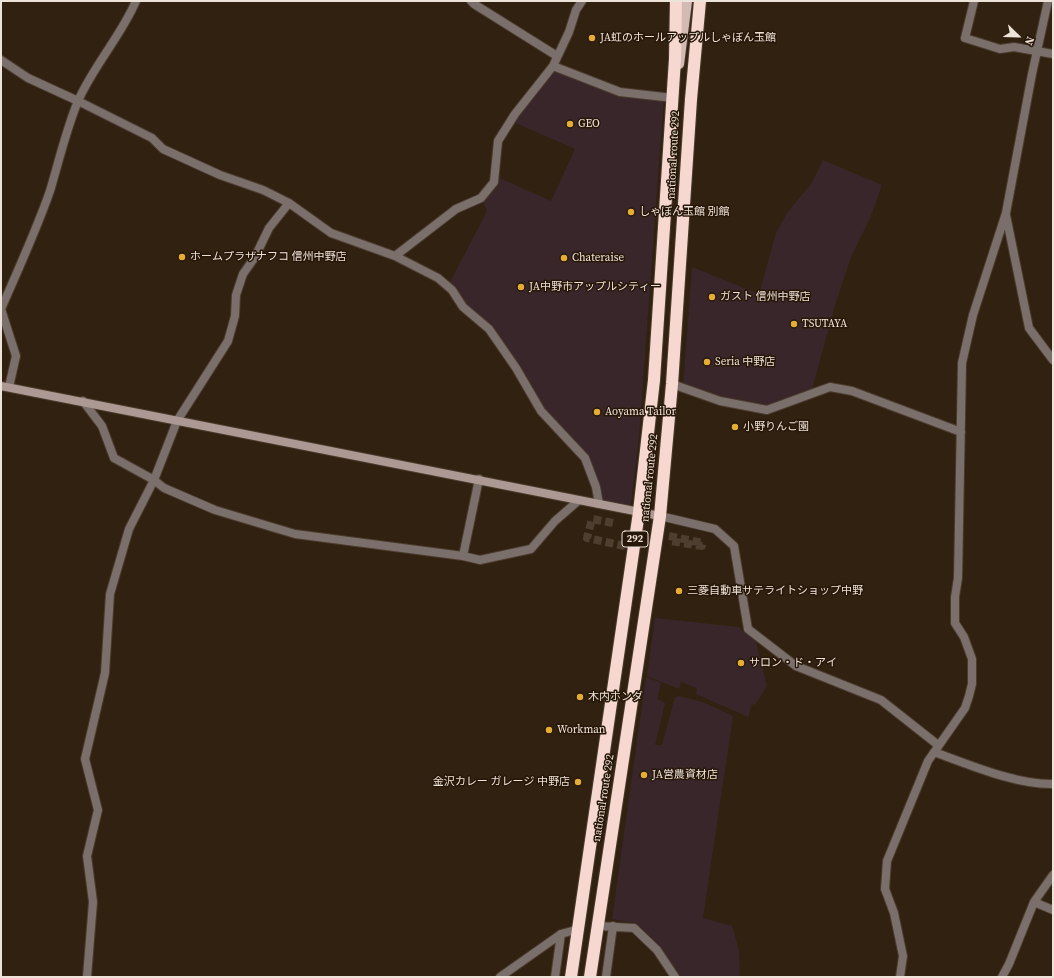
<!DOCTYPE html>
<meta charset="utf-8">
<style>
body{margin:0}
#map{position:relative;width:1054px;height:978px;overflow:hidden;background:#312111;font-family:"Source Serif 4",serif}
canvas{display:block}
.frame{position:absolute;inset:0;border:2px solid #eee3d9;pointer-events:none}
.north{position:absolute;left:998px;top:16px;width:40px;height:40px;-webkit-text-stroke:3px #271708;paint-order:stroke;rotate:113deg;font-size:11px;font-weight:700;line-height:16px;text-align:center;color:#eee3d9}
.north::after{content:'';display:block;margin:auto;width:14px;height:18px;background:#eee3d9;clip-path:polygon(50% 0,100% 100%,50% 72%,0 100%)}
</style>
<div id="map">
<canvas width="1054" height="978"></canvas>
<div class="frame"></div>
<div class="north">N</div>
</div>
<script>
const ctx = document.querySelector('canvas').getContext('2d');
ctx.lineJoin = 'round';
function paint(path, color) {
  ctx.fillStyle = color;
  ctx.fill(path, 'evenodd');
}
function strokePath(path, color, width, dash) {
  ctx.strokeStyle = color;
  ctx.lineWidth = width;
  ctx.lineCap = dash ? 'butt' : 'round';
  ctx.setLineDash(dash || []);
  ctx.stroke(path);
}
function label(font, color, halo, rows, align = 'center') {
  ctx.font = font + ' "Source Serif 4","Noto Sans JP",serif';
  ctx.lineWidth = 3;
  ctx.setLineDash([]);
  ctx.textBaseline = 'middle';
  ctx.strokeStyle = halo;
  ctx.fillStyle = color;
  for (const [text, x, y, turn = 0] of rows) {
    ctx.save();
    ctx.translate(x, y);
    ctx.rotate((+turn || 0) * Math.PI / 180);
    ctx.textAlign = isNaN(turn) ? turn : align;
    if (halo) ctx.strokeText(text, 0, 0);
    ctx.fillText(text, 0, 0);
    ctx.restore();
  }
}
paint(new Path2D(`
 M553 66 620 92 664 96 639 436 630 511 599 504 585 458 541 411 489 329 448 286 487 211 481 198 495 176 551 201 575 149 511 121Z
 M823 160 882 185 871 216 851 257 836 302 811 393 767 410 683 388 692 267 759 294 776 233 787 213 811 184Z
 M655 618 739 627 744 632 755 638 767 686 755 705 752 704 748 717 696 694 697 688 681 682 679 689 647 676Z
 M646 677 661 683 657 699 665 703 655 745H662L675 697 679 696 703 702 733 716 703 918 732 926 739 950 740 977H680L658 944 641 927 633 923 612 919Z`), '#39262a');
strokePath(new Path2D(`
 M613 523 592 519 587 538 629 547
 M669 536 703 543 702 546 670 541`), '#4d3e2f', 8, [8, 4]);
const street = new Path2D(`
 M471 1 474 4 557 56
 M974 1 965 38 1000 49 1014 47 1053 54
 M1 60 28 78 78 101 152 138 163 149 220 175 263 190 289 203 331 233 395 256 438 278 452 290 463 307 489 329 516 368 541 411 585 458 596 487 599 504
 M553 66 620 92 673 98
 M1006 215 1029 328 1053 360
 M395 256 456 209 481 198 494 182 498 141 515 114 553 66 569 32 576 10 582 1
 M1 309C18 270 36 231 50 191 59 161 66 130 78 101 94 65 121 36 136 1
 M1 309 16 356 9 387
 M672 384 720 401 767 410 830 387 852 391 961 432
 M83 401 102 426 114 458 154 480 164 488 215 510 295 534 463 556 480 560 531 549 555 521 578 501
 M660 516 715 529 734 546 748 629 796 666 881 700 938 745
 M463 556 479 479
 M934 752C968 764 1016 785 1053 784
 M1034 902 1053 910
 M598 926 634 928 657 950 675 977
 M87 977 93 902 87 856 98 810 85 759 105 673 110 594 129 529 154 480 177 421 228 341 235 316 236 295 243 274 255 257 269 228 289 203
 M500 977 561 934 579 929
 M555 977 561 934
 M606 977 613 926
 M900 977 903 956 894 913 885 889 887 861 928 761 965 708 969 696 972 684V659L964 637 955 623V597L958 578 962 363 973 315 1006 213 1032 74 1048 1
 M1002 977 1009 964 1034 902 1053 875`);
const secondary = new Path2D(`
 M1 386 660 516`);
const primary = new Path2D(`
 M679 64 687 1`);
const highway = new Path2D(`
 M571 977 639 512 654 380 675 59 676 1
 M590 977 660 516 672 384 691 99 700 1`);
strokePath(street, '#4b3c2d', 10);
strokePath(secondary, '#4b3c2d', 10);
strokePath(primary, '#4b3c2d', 12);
strokePath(highway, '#4b3c2d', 14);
strokePath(street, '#7b6f6c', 8);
strokePath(secondary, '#ad9994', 8);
strokePath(primary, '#d4bab4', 10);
strokePath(highway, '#f7d8d0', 12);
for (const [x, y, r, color] of [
 [592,38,4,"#e4ad35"],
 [570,124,4,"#e4ad35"],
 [631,212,4,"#e4ad35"],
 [182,257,4,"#e4ad35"],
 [564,258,4,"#e4ad35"],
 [521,287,4,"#e4ad35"],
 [712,297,4,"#e4ad35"],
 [794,324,4,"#e4ad35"],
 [707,362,4,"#e4ad35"],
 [597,412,4,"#e4ad35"],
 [735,427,4,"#e4ad35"],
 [679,591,4,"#e4ad35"],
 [741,663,4,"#e4ad35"],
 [580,697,4,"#e4ad35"],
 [549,730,4,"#e4ad35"],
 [644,775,4,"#e4ad35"],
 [578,782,4,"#e4ad35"]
]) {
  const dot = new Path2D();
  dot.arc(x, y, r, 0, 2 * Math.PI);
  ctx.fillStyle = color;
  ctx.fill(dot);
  strokePath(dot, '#271708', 1.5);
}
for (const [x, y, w] of [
 [635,539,26]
]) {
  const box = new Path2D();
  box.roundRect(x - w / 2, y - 8, w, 16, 3);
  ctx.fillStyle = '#271708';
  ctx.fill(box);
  strokePath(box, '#eee3d9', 1);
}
label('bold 10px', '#eee3d9', null, [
 ["292",635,539]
]);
label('11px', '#eee3d9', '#271708', [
 ["JA虹のホールアップルしゃぼん玉館",600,38],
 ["GEO",578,124],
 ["しゃぼん玉館 別館",639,212],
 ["ホームプラザナフコ 信州中野店",190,257],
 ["Chateraise",572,258],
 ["JA中野市アップルシティー",529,287],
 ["ガスト 信州中野店",720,297],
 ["TSUTAYA",802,324],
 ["Seria 中野店",715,362],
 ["Aoyama Tailor",605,412],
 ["小野りんご園",743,427],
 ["三菱自動車サテライトショップ中野",687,591],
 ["サロン・ド・アイ",749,663],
 ["木内ホンダ",588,697],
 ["Workman",557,730],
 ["JA営農資材店",652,775],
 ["金沢カレー ガレージ 中野店",570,782,"right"]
], 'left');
label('11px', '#eee3d9', '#271708', [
 ["national route 292",674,155,-87],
 ["national route 292",650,478,-84],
 ["national route 292",604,798,-81]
]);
</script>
